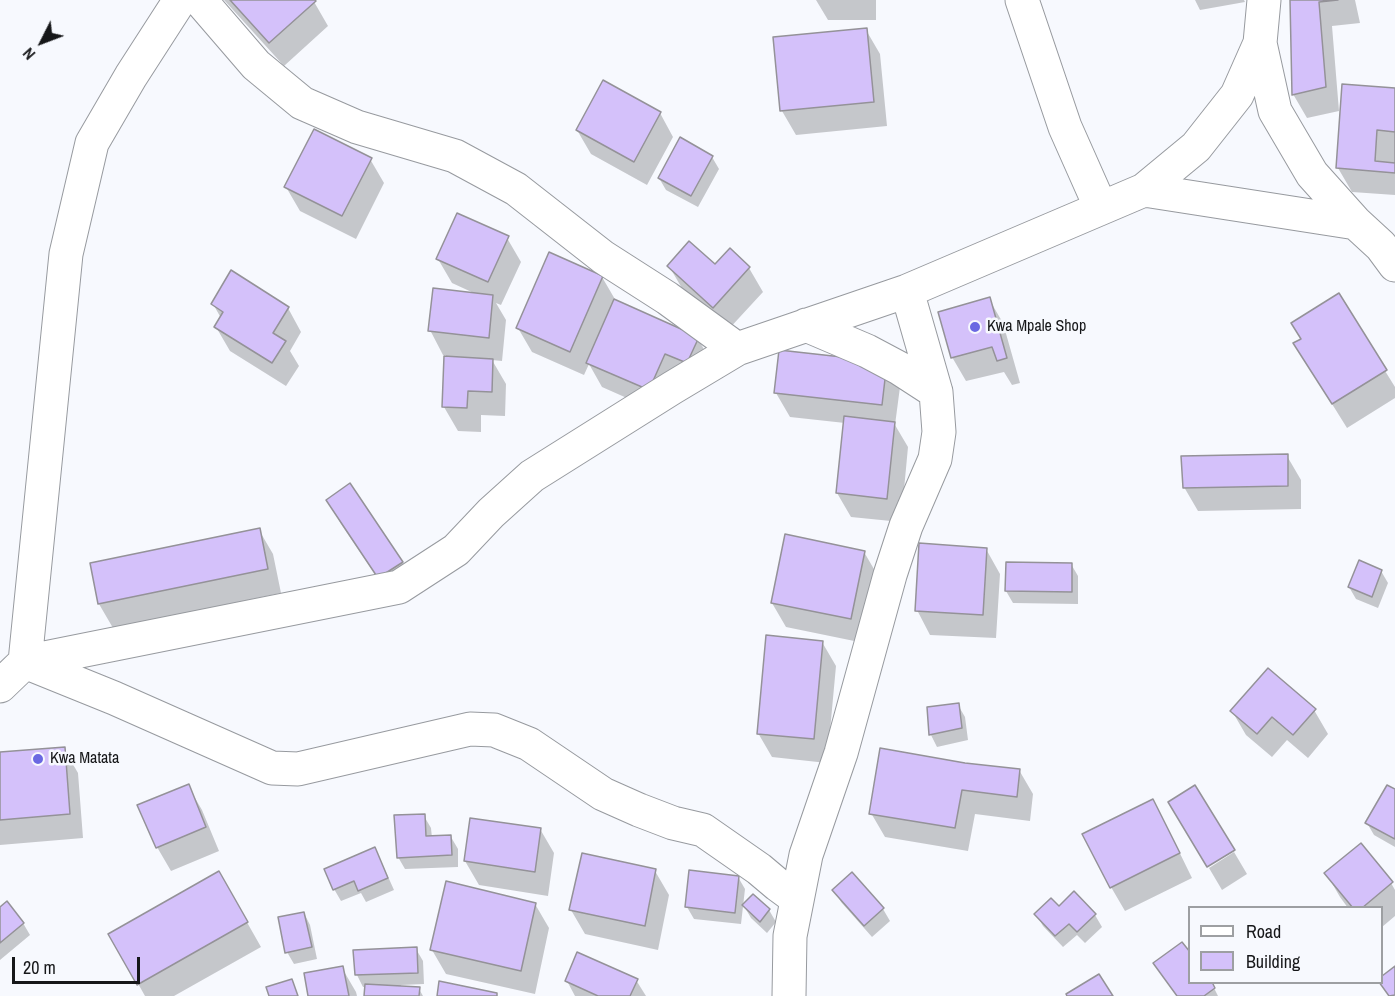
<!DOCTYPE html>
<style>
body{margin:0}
#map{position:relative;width:1395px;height:996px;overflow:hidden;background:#f7f9fe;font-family:"Archivo Narrow",sans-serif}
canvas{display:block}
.legend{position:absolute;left:1188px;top:906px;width:195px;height:78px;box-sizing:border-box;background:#f7f9fe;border:2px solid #9d9fa2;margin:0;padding:8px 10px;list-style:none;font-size:18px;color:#161719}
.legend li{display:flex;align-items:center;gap:12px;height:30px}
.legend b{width:30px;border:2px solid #9d9fa2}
.north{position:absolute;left:12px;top:12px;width:60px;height:60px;-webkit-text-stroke:4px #f7f9fe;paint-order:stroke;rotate:228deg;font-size:16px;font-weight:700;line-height:24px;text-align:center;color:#161719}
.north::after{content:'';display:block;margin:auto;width:21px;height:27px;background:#161719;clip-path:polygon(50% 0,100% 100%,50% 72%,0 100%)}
.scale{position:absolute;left:12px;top:957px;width:128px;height:27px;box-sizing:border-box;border:3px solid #161719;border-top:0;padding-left:8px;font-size:18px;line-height:21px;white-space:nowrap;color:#161719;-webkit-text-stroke:4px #f7f9fe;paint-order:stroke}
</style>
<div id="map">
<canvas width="1395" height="996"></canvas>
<ul class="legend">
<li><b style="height:8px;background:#fff"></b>Road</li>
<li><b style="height:16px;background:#d4c1fa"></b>Building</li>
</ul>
<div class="north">N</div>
<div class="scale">20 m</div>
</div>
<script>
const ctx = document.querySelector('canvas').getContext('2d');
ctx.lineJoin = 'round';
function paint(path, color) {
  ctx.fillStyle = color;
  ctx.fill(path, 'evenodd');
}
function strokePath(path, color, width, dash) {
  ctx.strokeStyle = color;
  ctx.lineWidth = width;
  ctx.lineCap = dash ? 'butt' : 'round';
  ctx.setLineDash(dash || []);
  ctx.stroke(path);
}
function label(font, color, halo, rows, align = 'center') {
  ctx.font = font + ' "Archivo Narrow",sans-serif';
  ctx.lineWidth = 5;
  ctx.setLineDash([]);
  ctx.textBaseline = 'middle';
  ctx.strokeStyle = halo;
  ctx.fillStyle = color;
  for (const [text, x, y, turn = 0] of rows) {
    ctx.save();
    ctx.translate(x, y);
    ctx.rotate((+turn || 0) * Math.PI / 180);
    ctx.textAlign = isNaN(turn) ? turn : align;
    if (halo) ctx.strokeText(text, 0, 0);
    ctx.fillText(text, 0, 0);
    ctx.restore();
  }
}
paint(new Path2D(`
 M224 0H313L328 26 284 66Z
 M816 0H876V20H828Z
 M1195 0H1244L1245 2 1200 10Z
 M1291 0H1355L1360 23 1332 26 1339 111 1307 118 1293 94Z
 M866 30 880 54 887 126 796 135 782 111 775 38Z
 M1395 90V195L1352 192 1338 168Z
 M660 113 673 137 647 185 591 154 577 130Z
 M712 157 719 169 698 207 666 190 659 178Z
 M370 159 384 183 356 239 300 211 286 187Z
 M507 238 521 262 501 305 496 303 506 320 502 361 492 360 506 384 505 416 481 415V432L458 431 444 407 446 355H443L430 330 476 294 452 283 438 259Z
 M669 266 749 268 763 292 727 331 683 290Z
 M602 277 616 301 698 339 712 363 679 377 663 414 602 387 589 364 584 375 532 352 518 328Z
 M1338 295 1395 387V398L1347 428 1309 367 1302 340Z
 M989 299 1003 323 1020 383 1012 385 1004 372 966 381 952 357Z
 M213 304 288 308 301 332 290 351 299 366 286 386 230 351 216 327 221 318Z
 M886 363 900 387 895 425 908 447 901 522 851 517 837 493 845 423 790 417 776 393Z
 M1287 456 1301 480V509L1198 511 1184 487Z
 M328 500 402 562 415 586 393 601 341 524Z
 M259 530 273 554 281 593 113 628 99 604Z
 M986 549 1000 574 996 638 930 635 917 610Z
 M864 552 878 576 864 643 786 627 772 603Z
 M1071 564 1078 576V604L1013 603 1006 591Z
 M1381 571 1388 583 1378 608 1356 599 1349 587Z
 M822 642 836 666 827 763 772 757 758 733Z
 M958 705 965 717 968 740 937 747 931 735Z
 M1314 710 1328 734 1308 758 1287 740 1272 757 1246 735 1232 711Z
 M64 749 78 773 83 838 0 845V754Z
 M965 764 1019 770 1033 794 1030 821 975 814 968 851 885 837 871 813Z
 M188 786 202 810 219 851 171 871 157 847Z
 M1395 791V847L1374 835 1367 823Z
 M1152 801 1166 825 1192 878 1125 911 1111 887Z
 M424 816 431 828 432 838 451 837 458 849V867L405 869 398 857Z
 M540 829 554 853 548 896 479 885 465 861Z
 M374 849 381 861 394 890 366 902 361 893 341 901 334 889Z
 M1234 852 1247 874 1222 890 1209 868Z
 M655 871 669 895 658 950 585 934 571 910Z
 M219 873 261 947 174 996H145L110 934Z
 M1326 873 1391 883 1395 890V916L1382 927V908H1348L1340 897Z
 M738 877 745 889 741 924 694 919 687 907Z
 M834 890 883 909 890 921 872 937 841 902Z
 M1074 893 1095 915 1102 927 1085 943 1077 935 1063 947 1043 926 1036 914 1059 909Z
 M753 896 769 910 776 922 767 933 751 918 744 906Z
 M535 904 549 928 535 994 446 974 432 950Z
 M0 909 23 923 30 935 0 960Z
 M304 913 310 925 317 959 294 964 287 952Z
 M416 949 423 961 424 984 401 985V988L419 989 423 996H365L366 987H363L357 975Z
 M342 968 356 992 357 996H309Z
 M636 980 646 996H575L567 981Z
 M1190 982 1214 988 1218 996H1177Z`), '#0003');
const building = new Path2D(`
 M230 0H315L316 1 269 43Z
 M1290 0H1338L1319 2 1326 87 1292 95Z
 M867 28 874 102 780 111 773 37Z
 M603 80 661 112 634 162 576 130Z
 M1342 84 1395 88V173L1336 168Z
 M314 129 372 158 342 216 284 187Z
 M1377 130 1395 132V163L1375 161Z
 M680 137 713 156 691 196 658 178Z
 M457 213 509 236 488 282 436 259Z
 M689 241 715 264 730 248 750 267 713 308 667 266Z
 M549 252 603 276 570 352 516 328Z
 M231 270 289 307 273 333 286 341 272 363 214 327 223 312 211 304Z
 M433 288 493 295 489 338 428 331Z
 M1339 293 1387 370 1332 404 1293 343 1301 339 1291 323Z
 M990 297 1007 358 997 361 992 347 951 358 938 312Z
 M614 299 699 337 687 363 665 354 649 390 586 363Z
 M779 350 887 362 882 405 774 393Z
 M444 356 493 359 492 392 468 391 467 408 442 407Z
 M844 416 895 422 887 499 836 493Z
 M1288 454V486L1183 488 1181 456Z
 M350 483 403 562 378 578 326 500Z
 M260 528 268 569 98 604 90 563Z
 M785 534 865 551 851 619 771 603Z
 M919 543 987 548 983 615 915 611Z
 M1359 560 1382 570 1372 597 1348 587Z
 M1006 562 1072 563V592L1005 591Z
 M766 635 823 641 814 739 757 734Z
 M1268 668 1316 709 1293 735 1272 717 1257 734 1230 711Z
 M959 703 962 728 929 735 927 707Z
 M65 747 70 814 0 820V752Z
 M880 748 965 763 1020 769 1017 797 962 790 955 828 869 814Z
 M189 784 206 827 156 848 137 805Z
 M1195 785 1235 850 1207 867 1168 802Z
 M1387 785 1395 789V839L1365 823Z
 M1153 799 1180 853 1110 888 1082 834Z
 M425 814 426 836 451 835 452 855 397 858 394 815Z
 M470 818 541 828 535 872 464 861Z
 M1361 843 1393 882 1362 908H1353L1324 873Z
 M375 847 388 878 358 891 354 881 333 890 324 869Z
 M582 853 656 869 645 926 569 910Z
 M689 870 739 876 735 913 685 907Z
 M219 871 248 922 137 985 108 934Z
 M852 872 884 908 864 926 832 890Z
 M446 881 536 903 521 971 430 950Z
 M1074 891 1096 914 1077 932 1069 924 1055 936 1034 914 1051 898 1059 906Z
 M753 894 770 909 760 922 742 905Z
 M7 901 24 923 0 943V907Z
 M304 912 312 947 285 953 278 917Z
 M1182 942 1190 952V982H1212L1215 988 1204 996H1177L1153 963Z
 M417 947 418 973 355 975 353 950Z
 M577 952 638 979 630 996H598L565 981Z
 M343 966 349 996H308L304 973Z
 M1395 966V995L1389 996 1379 982H1382V976Z
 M1099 974 1113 996H1067L1066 994Z
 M292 979 298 996H269L266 987Z
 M439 981 497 993V996H437Z
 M365 984 420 987 419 996H364Z`);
paint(building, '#d4c1fa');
strokePath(building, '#949298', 1.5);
const street = new Path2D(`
 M180 0 131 76 92 143 66 254 25 662 114 698 272 768 298 769 470 729 494 730 529 744 603 794 639 810 673 823 703 830 759 869 778 885 797 899
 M200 0 256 65 302 103 357 127 455 156 516 189 603 257 667 298 737 349
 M1022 0 1065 127 1101 208
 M1260 43 1275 111 1312 174 1356 223 1381 246 1395 265
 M1144 190 1356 223
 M907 291 936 392
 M0 686 25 662 399 587 456 550 491 513 532 476 672 388 737 349 907 291 1144 190 1196 147 1237 95 1260 43 1264 0
 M789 996 790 936 806 855 841 753 890 575 906 526 935 459 939 432 936 392 899 368 867 351 806 325`);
strokePath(street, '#979a9f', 35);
strokePath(street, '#fff', 33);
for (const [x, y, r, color] of [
 [975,327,6,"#6a68e2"],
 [38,759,6,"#6a68e2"]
]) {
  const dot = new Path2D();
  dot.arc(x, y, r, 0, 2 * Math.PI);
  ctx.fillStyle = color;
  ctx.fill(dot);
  strokePath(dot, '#f7f9fe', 2);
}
label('16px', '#161719', '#f7f9fe', [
 ["Kwa Mpale Shop",987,327],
 ["Kwa Matata",50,759]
], 'left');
</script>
